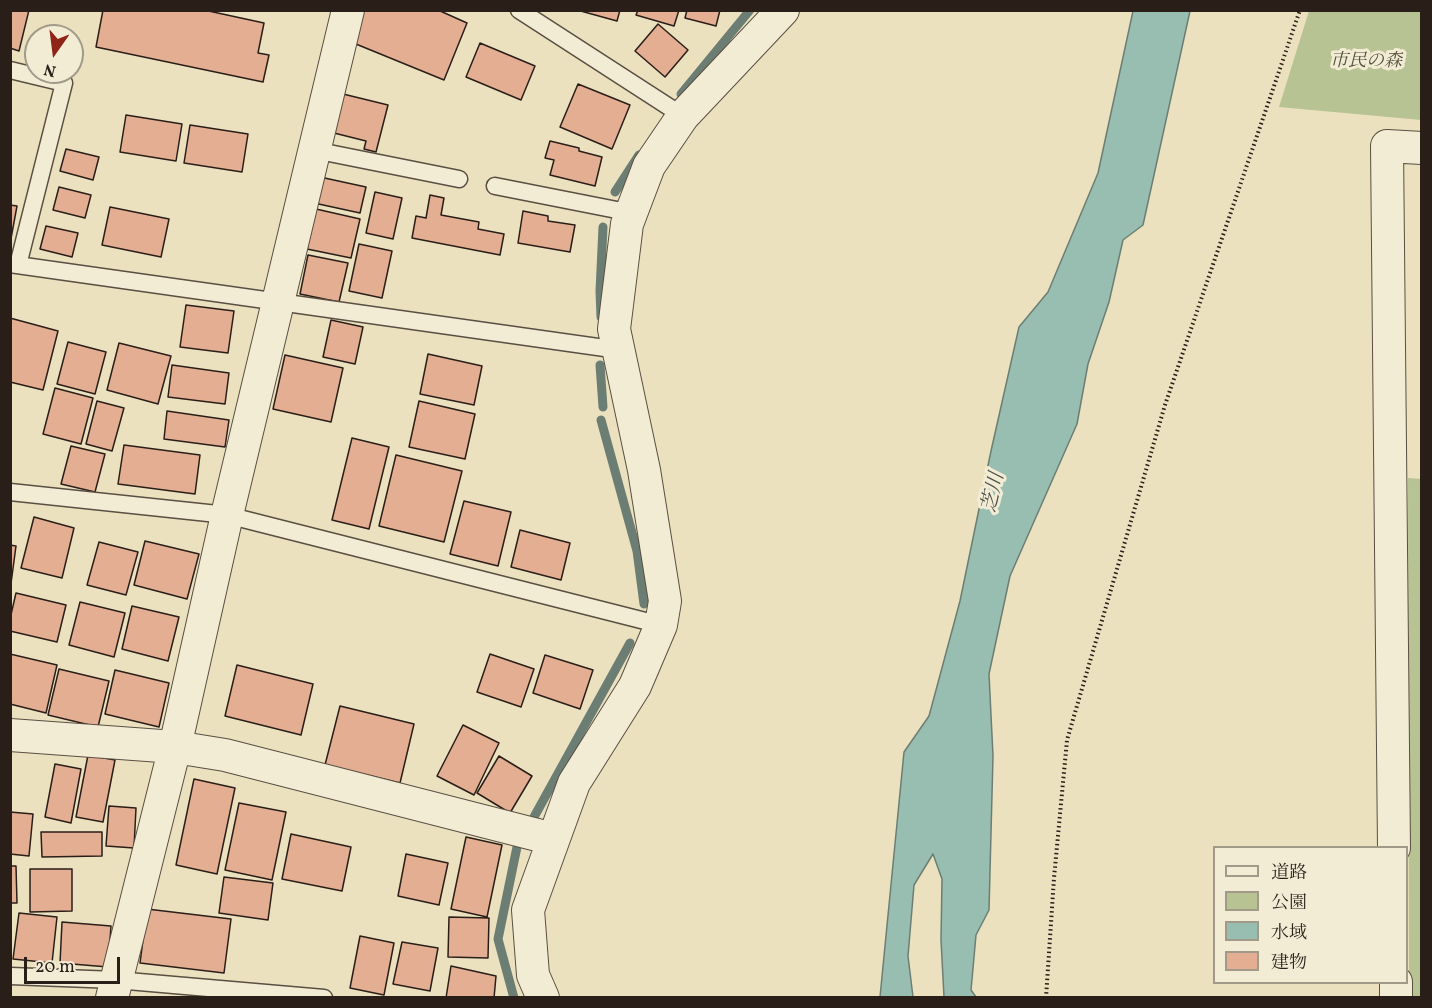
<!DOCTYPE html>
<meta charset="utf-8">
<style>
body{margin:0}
#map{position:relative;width:1432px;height:1008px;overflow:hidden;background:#ebe1bf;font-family:Vollkorn,"Noto Serif JP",serif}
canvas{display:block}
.frame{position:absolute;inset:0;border:12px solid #2a1e18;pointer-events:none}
.legend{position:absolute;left:1213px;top:846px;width:195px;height:138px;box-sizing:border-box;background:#f2ecd5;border:2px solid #a29a89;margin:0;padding:8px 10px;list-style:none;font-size:18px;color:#2a1e18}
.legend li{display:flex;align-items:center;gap:12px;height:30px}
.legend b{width:30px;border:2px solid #a29a89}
.north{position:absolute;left:24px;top:24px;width:60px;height:60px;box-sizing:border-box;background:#f2ecd5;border:2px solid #a29a89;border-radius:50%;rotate:194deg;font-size:16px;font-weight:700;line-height:24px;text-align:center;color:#2a1e18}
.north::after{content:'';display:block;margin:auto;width:21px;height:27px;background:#8f2418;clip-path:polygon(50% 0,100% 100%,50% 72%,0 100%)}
.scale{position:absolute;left:24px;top:957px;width:96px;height:27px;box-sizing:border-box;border:3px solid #2a1e18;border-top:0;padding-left:8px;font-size:18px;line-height:21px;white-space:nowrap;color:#2a1e18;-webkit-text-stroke:4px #f2ecd5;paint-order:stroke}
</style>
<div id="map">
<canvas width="1432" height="1008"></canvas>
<div class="frame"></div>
<ul class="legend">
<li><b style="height:8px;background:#f2ecd5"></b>道路</li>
<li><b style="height:16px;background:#b7c392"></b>公園</li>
<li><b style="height:16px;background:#98beb1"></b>水域</li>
<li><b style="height:16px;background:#e4ae92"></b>建物</li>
</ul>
<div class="north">N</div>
<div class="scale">20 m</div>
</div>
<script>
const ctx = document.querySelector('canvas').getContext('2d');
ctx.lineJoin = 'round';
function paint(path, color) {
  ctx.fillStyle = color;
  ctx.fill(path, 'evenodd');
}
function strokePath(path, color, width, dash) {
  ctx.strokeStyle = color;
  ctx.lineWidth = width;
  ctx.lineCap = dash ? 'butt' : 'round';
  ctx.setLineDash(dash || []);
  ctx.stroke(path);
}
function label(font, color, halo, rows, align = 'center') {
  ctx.font = font + ' Vollkorn,"Noto Serif JP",serif';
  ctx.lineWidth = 6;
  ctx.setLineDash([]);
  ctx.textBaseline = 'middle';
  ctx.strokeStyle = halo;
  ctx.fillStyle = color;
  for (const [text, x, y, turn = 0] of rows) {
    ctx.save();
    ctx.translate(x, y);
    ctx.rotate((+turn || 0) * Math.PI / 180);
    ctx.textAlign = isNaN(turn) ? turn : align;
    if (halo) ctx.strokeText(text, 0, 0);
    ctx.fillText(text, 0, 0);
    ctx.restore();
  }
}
paint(new Path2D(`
 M1309 11H1421V120L1279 107Z
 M1408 478 1422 479 1421 998 1409 997Z`), '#b7c392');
const water = new Path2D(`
 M1133 11H1190L1143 225 1123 240 1109 302 1088 364 1077 424 1010 576 989 674 993 756 989 910 976 935 971 990 976 997H944L941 940 942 879 933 854 914 885 908 956 913 997H880L904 752 929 716 960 601 991 451 1019 327 1048 292 1098 173Z`);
paint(water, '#98beb1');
strokePath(water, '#6c7e74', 1.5);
strokePath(new Path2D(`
 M681 94 750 10
 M615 192 639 155
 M601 317 600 291 603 227
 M600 365 603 407
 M601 420 637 551 644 604
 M534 817 630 643
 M514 998 498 939 517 847`), '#6c7e74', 9);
const building = new Path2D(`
 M10 10H29L19 51 10 48Z
 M103 10H204L264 23 258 53 269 55 263 82 96 47Z
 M364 10H438L467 23 444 80 351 42Z
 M577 10H620L617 21Z
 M638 10H679L674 26 636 15Z
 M687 10H720L716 26 685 18Z
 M658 24 688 50 665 77 635 51Z
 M480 43 535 66 521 100 466 77Z
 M578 84 630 105 612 149 560 127Z
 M339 93 388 105 376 152 364 149 366 141 330 132Z
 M126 115 182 124 176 161 120 152Z
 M190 125 248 134 242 172 184 163Z
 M550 141 579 148V151L602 157 595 186 550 175 554 160 545 158Z
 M66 149 99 157 93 180 60 171Z
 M320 177 366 187 360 213 314 203Z
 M59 187 91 195 85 218 53 210Z
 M375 192 402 198 393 239 366 233Z
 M430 195 444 198 441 215 479 222 478 229 504 234 500 255 412 238 416 216 426 218Z
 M10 205 17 206 10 244Z
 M110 207 169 219 161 257 102 245Z
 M316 209 360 219 351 258 307 249Z
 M523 211 548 216V221L575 225 570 252 518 243Z
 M46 226 78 233 72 257 40 249Z
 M359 244 392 251 382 298 349 291Z
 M308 255 348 263 339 302 300 294Z
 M186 305 234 311 228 353 180 347Z
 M10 318 58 331 43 390 10 382Z
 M331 320 363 327 355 364 323 357Z
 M68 342 106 352 95 394 57 384Z
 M119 343 171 356 158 404 107 390Z
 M428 354 482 366 474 405 420 394Z
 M285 355 343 368 331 422 273 409Z
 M172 365 229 373 225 404 168 397Z
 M55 388 93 398 81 444 43 434Z
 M97 401 124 408 112 451 86 444Z
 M419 401 475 414 465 459 409 447Z
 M167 411 229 420 225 447 164 439Z
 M352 438 389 447 369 529 332 520Z
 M124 445 200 455 195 494 118 484Z
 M71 446 105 454 95 492 61 484Z
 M396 455 462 471 444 542 379 526Z
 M464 501 511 512 498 566 450 554Z
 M34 517 74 528 62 578 21 568Z
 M520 530 570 543 561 580 511 567Z
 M145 541 199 554 187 599 134 585Z
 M99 542 138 552 126 595 87 585Z
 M10 545 16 546 10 591Z
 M16 593 66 605 57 642 10 631V619Z
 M80 602 125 613 114 657 69 645Z
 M132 606 179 617 168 661 122 649Z
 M10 654 57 665 46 713 10 704Z
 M490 654 534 669 521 707 477 692Z
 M545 655 593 670 580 709 533 693Z
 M237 665 313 684 301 735 225 716Z
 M59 669 109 681 98 727 48 715Z
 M115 670 169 683 159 727 105 714Z
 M340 706 414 724 400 783 325 765Z
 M463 725 499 743 474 795 437 776Z
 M88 755 115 760 103 822 76 817Z
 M499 756 532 776 510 813 477 793Z
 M55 764 81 769 71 823 45 817Z
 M194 779 235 788 217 874 176 865Z
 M239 803 286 812 272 880 225 870Z
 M109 806 136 808 134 848 106 846Z
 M10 812 33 814 29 856 10 854Z
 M41 832H102V856L42 857Z
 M291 834 351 847 342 891 282 879Z
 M466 837 502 845 487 917 451 909Z
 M406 854 448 863 439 905 398 896Z
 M10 866H16L17 903H10Z
 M30 869H72V911L30 912Z
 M224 877 273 883 268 920 219 913Z
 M147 909 231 919 224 973 140 963Z
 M19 913 57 917 52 963 13 959Z
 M449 917 489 918 488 958 448 957Z
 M62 922 111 926 108 967 60 963Z
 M360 936 394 943 384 995 350 988Z
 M402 942 438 948 430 991 393 984Z
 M451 966 496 976 494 998H446Z`);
paint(building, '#e4ae92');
strokePath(building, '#2a1e18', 1.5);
const lane = new Path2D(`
 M519 10 683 116
 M10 70 64 83 18 265
 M314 150 459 179
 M495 186 632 213
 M10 264 619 350
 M10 492 227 515 661 625
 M10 976 116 980 324 998`);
const street = new Path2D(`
 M10 735 175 747 225 755 553 839
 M1394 848 1387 146 1422 148
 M1396 982V998
 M112 998 175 747 227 515 348 10
 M543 998 533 975 528 910 574 783 635 686 661 625 665 601 644 470 614 329 627 224 649 166 683 116 783 10`);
strokePath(lane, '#5a4f42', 19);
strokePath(street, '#5a4f42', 34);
strokePath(new Path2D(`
 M1046 998 1054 878 1067 740 1165 405 1300 10`), '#2a1e18', 4, [1.5, 3]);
strokePath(lane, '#f2ecd5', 16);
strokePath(street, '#f2ecd5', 32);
label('italic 18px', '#54503d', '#f2ecd5', [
 ["市民の森",1366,63]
]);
label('italic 20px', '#4b4e46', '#f2ecd5', [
 ["芝川",995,493,-77]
]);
</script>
